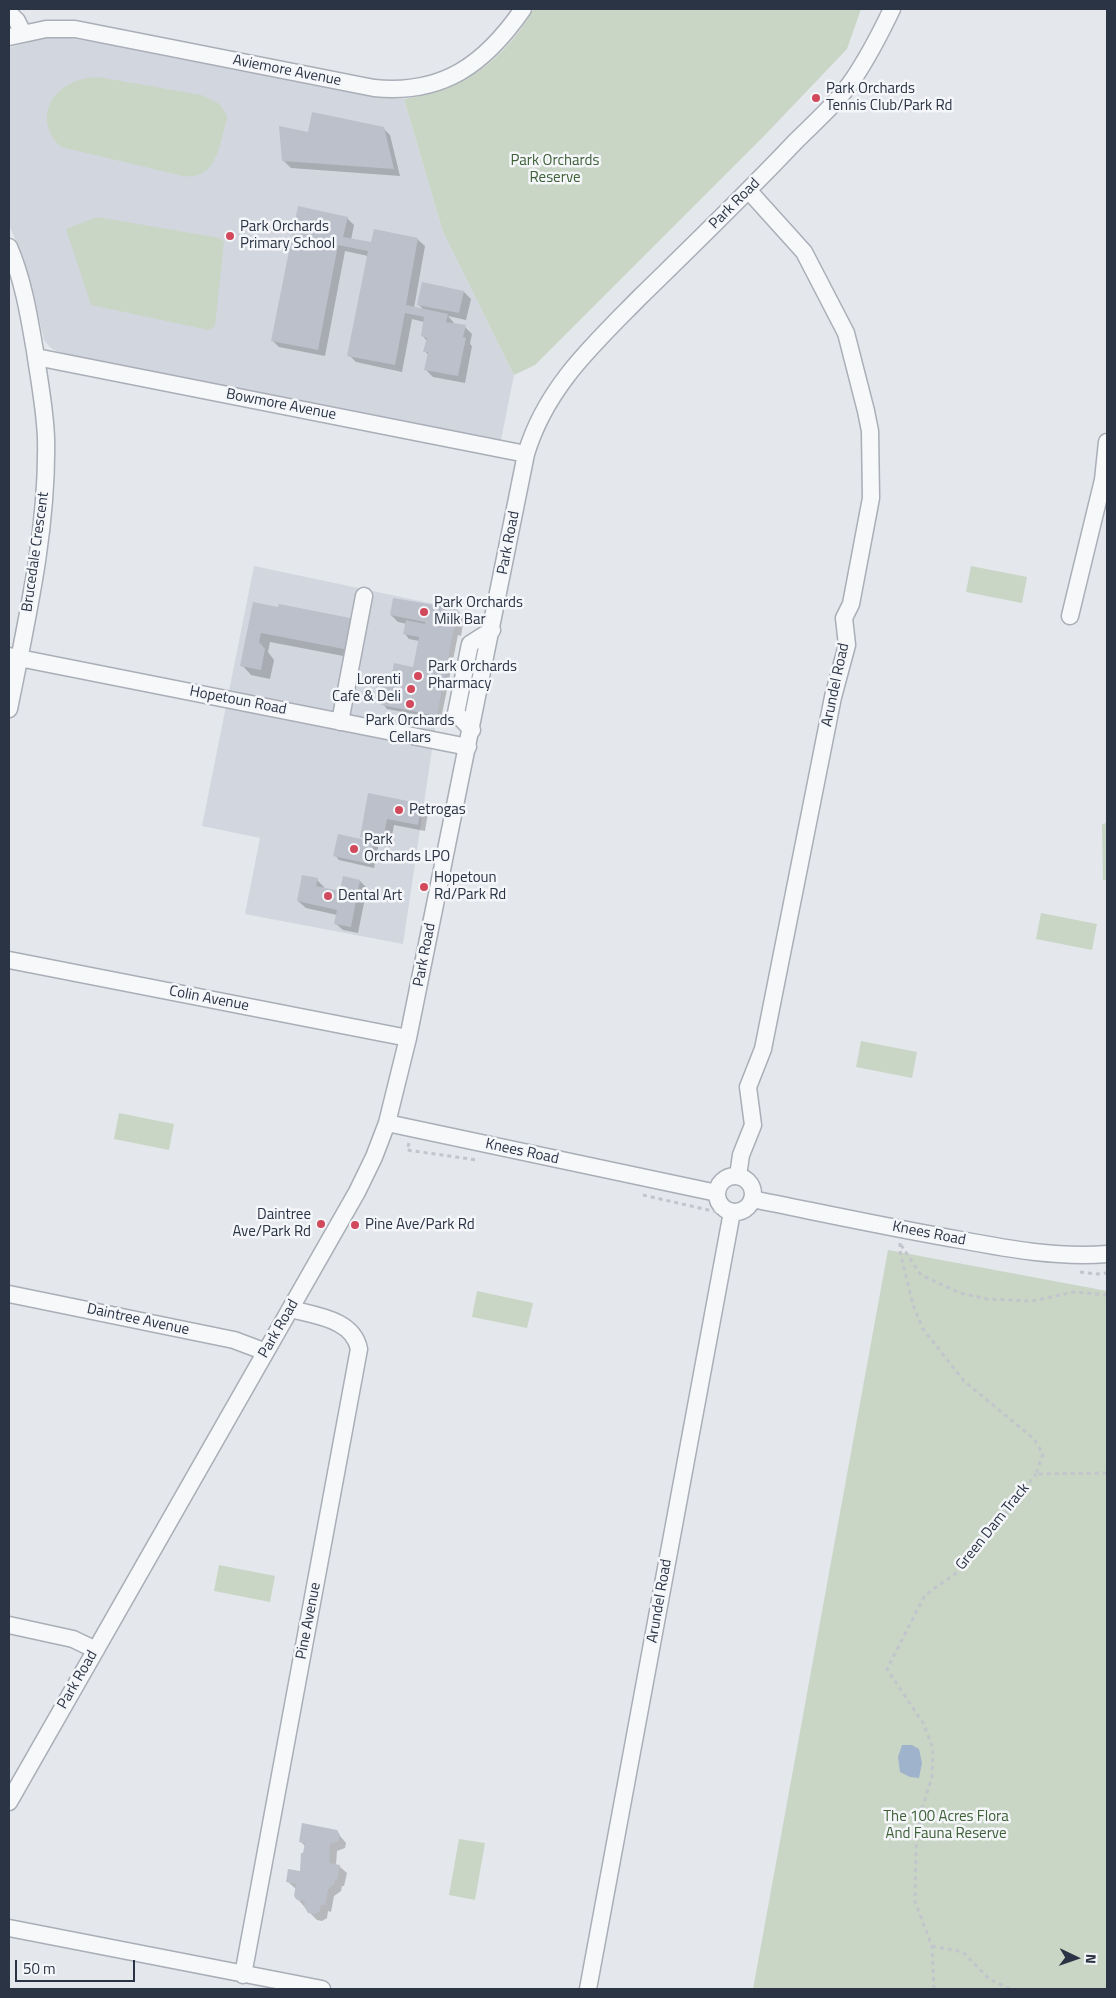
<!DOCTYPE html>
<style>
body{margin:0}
#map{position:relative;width:1116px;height:1998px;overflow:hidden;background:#e4e7ec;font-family:"Titillium Web",sans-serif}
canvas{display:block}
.frame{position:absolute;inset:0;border:10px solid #2b3445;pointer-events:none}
.north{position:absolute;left:1051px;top:1933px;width:50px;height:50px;-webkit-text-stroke:4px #f4f6f9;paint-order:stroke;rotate:93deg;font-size:14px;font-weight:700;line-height:20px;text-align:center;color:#2b3445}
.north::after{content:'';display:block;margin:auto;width:18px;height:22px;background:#2b3445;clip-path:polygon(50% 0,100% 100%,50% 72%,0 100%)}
.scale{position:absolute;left:15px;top:1960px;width:120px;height:22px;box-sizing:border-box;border:2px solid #2b3445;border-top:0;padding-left:6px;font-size:15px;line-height:18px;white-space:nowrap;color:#2b3445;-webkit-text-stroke:4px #f4f6f9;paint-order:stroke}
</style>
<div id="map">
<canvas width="1116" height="1998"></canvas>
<div class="frame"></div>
<div class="north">N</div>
<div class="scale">50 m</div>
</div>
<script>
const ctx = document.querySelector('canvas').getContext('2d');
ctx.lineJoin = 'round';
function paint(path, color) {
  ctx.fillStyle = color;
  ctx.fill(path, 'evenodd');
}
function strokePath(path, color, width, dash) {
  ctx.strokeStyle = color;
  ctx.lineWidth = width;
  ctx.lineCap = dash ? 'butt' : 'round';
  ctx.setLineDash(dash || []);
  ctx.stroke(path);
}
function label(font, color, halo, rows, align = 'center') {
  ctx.font = font + ' "Titillium Web",sans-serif';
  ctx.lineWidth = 5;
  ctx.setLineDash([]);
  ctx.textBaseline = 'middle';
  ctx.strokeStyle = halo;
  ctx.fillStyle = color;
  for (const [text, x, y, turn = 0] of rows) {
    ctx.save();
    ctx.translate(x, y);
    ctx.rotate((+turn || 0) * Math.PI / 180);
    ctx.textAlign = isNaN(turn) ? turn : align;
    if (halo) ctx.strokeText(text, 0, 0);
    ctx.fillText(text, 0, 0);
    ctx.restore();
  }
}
paint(new Path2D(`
 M45 37H63L92 42 370 96 404 99 443 232 514 375 501 440 65 354 54 350 49 346 44 340 33 292 16 241 9 225V48Z
 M254 566 458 609 437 716 403 944 245 914 260 838 202 826Z`), '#d2d6de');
paint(new Path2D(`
 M534 9H861L847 49 764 136 535 365 514 375 443 232 404 99C465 89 502 62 534 9Z
 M98 77 201 95 219 104 227 115V119C219 144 218 180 183 176L61 147C35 123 47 90 79 80 85 78 92 78 98 77Z
 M97 217 220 238 224 242 215 326 209 330 91 305 66 229Z
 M971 566 1027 577 1022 603 966 592Z
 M1107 823V880H1103L1102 824Z
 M1041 913 1097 924 1092 950 1036 939Z
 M861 1041 917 1052 912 1078 856 1067Z
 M119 1113 174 1124 169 1150 114 1139Z
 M888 1250 1107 1291V1989H753Z
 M477 1291 533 1303 527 1328 472 1317Z
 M219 1565 275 1576 270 1602 214 1591Z
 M459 1839 485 1843 475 1900 449 1895Z`), '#c9d6c5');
paint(new Path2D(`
 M902 1745H912L919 1749 922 1763 919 1778 910 1777 900 1772 898 1757Z`), '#9fb4cc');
paint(new Path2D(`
 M383 128 390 135 400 176 291 168 284 161 309 133Z
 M347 218 354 225 351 240 372 244 417 239 425 246 414 308 424 310 418 304 464 292 471 299 466 320 448 316 454 323V325L465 327 472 334 470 344 472 346 465 383 433 377 426 370 429 356 425 351 427 341 422 335 424 322 412 319 402 372 356 362 349 355 368 256 345 251 325 356 279 347 272 340Z
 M254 604 364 630 359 659 270 642 268 652 274 660 270 679 251 675 242 665Z
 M457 610 464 617 461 636 458 635 441 719 387 709 383 704 385 694 381 690 392 679 414 668 419 641 409 639 405 634 407 624 398 622 391 615Z
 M369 795 421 805 428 813 425 831 394 825 390 847 376 845 378 847 374 868 339 860 335 855 366 841 361 836Z
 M317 880 324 887V889L341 892 360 881 367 888 358 933 343 930 335 923 337 915 306 908 298 901Z
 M336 1831 346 1843 345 1848 337 1851 336 1865 339 1866 347 1873 344 1886H342L341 1891 334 1896 331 1912 328 1911 327 1918 322 1921 317 1920 309 1912 295 1896 296 1889 287 1881 301 1873 306 1847 300 1841Z`), '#0003');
paint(new Path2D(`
 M312 112 384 127 394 169 282 161 279 126 308 132Z
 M298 206 348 217 343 237 371 242 374 229 418 238 406 305 448 314 446 322 466 325 463 337 466 338 458 376 424 370 428 352H423L427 338 421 336 424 317 405 313 395 365 347 356 368 251 338 245 318 350 271 341Z
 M422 282 464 291 459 313 417 305Z
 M393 598 458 609 437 716 381 705 384 692 380 691 383 676 391 678 394 663 413 667 419 637 403 634 406 620 425 624V622L390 615Z
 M253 602 278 607 279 604 355 619 349 650 261 633 259 642 265 649 261 670 240 666Z
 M368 793 422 804 418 825 387 819 383 841 360 837Z
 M338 834 374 842 370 864 333 856Z
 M302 875 318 878 316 886 340 891 343 876 360 880 351 927 334 924 337 910 297 901Z
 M302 1823 337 1830 340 1835 338 1841 330 1844 329 1853H330L329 1863 340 1865 337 1880 335 1879 334 1884 328 1889 325 1905H321L320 1911 315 1914 308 1913 304 1906 305 1901 297 1900 294 1896 296 1884H298L286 1882 288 1869 300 1871 301 1853H303L305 1843 299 1842Z`), '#bbc0ca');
const minor = new Path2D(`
 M9 13 17 21 23 33
 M9 37 46 29H75L374 88C443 95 485 64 523 9
 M9 247C23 279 29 316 35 351 39 379 45 409 46 438 48 529 27 619 9 709
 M36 357 526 454
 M1070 616 1103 480 1107 442
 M9 656 468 747
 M340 722 364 596
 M472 730 456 713 470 644 492 630
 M9 960 408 1038
 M387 1123 717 1193
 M738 1176 741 1155 753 1125 748 1087 763 1049 833 697 847 645 844 618 851 604 871 498 870 431 866 411 846 333 804 252 749 191
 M717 1194a18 18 0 1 1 36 0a18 18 0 1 1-36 0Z
 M752 1199C822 1213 891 1228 961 1240 1009 1249 1058 1258 1107 1254
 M9 1294 234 1340 266 1352
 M9 1625 73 1639 96 1650
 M9 1802 357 1192 374 1157 387 1123 408 1038 526 454C546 387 593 345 640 297 692 246 745 195 795 142 815 122 838 102 854 78 868 57 881 32 892 9
 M9 1928 322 1989
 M243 1975 359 1349C353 1319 316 1316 291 1309
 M588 1989 732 1212`);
strokePath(minor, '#a9aeb7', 19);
strokePath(new Path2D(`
 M409 1143 407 1150 477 1160
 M643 1195 717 1212
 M900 1243V1251L913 1305 923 1329 964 1381 1034 1439 1043 1454 1036 1474 1107 1473
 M901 1245 921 1275 960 1293 988 1299 1032 1301 1074 1292 1107 1295
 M1080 1272 1097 1274 1107 1273
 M932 1946 963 1952 989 1979 1010 1989
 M934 1989 932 1946 915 1902 916 1847 921 1812 932 1777 933 1748 923 1723 887 1669 925 1595 962 1569 1036 1474`), '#c2c5cb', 3, [4, 4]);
strokePath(minor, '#f7f8fa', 16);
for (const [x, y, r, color] of [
 [816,98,5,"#d1495b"],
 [230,236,5,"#d1495b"],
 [424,612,5,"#d1495b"],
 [418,676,5,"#d1495b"],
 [411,689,5,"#d1495b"],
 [410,704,5,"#d1495b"],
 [399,810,5,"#d1495b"],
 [354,849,5,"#d1495b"],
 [424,887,5,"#d1495b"],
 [328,896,5,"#d1495b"],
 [321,1224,5,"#d1495b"],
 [355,1225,5,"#d1495b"]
]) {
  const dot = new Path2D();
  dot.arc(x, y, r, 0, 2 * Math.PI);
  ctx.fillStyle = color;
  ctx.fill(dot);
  strokePath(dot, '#f4f6f9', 2);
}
label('15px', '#2b3445', '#f4f6f9', [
 ["Aviemore Avenue",287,71,11],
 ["Park Road",735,204,-45],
 ["Bowmore Avenue",281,405,11],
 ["Park Road",509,543,-79],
 ["Brucedale Crescent",36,552,-82],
 ["Arundel Road",836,685,-78],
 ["Hopetoun Road",238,701,11],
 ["Park Road",425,955,-79],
 ["Colin Avenue",209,999,11],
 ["Knees Road",522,1152,12],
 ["Knees Road",929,1234,11],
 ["Daintree Avenue",138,1320,12],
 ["Park Road",279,1329,-60],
 ["Green Dam Track",993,1527,-51],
 ["Arundel Road",660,1601,-80],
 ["Pine Avenue",309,1621,-79],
 ["Park Road",78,1680,-60]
]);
label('15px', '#2b3445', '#f4f6f9', [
 ["Park Orchards",826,89],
 ["Tennis Club/Park Rd",826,106],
 ["Park Orchards",240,227],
 ["Primary School",240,244],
 ["Park Orchards",434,603],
 ["Milk Bar",434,620],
 ["Park Orchards",428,667],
 ["Pharmacy",428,684],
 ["Lorenti",401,680,"right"],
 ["Cafe & Deli",401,697,"right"],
 ["Park Orchards",410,721,"center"],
 ["Cellars",410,738,"center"],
 ["Petrogas",409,810],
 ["Park",364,840],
 ["Orchards LPO",364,857],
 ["Hopetoun",434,878],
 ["Rd/Park Rd",434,895],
 ["Dental Art",338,896],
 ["Daintree",311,1215,"right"],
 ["Ave/Park Rd",311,1232,"right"],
 ["Pine Ave/Park Rd",365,1225]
], 'left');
label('15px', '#3f6138', '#f4f6f9', [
 ["Park Orchards",555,161],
 ["Reserve",555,178],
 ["The 100 Acres Flora",946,1817],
 ["And Fauna Reserve",946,1834]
]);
</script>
